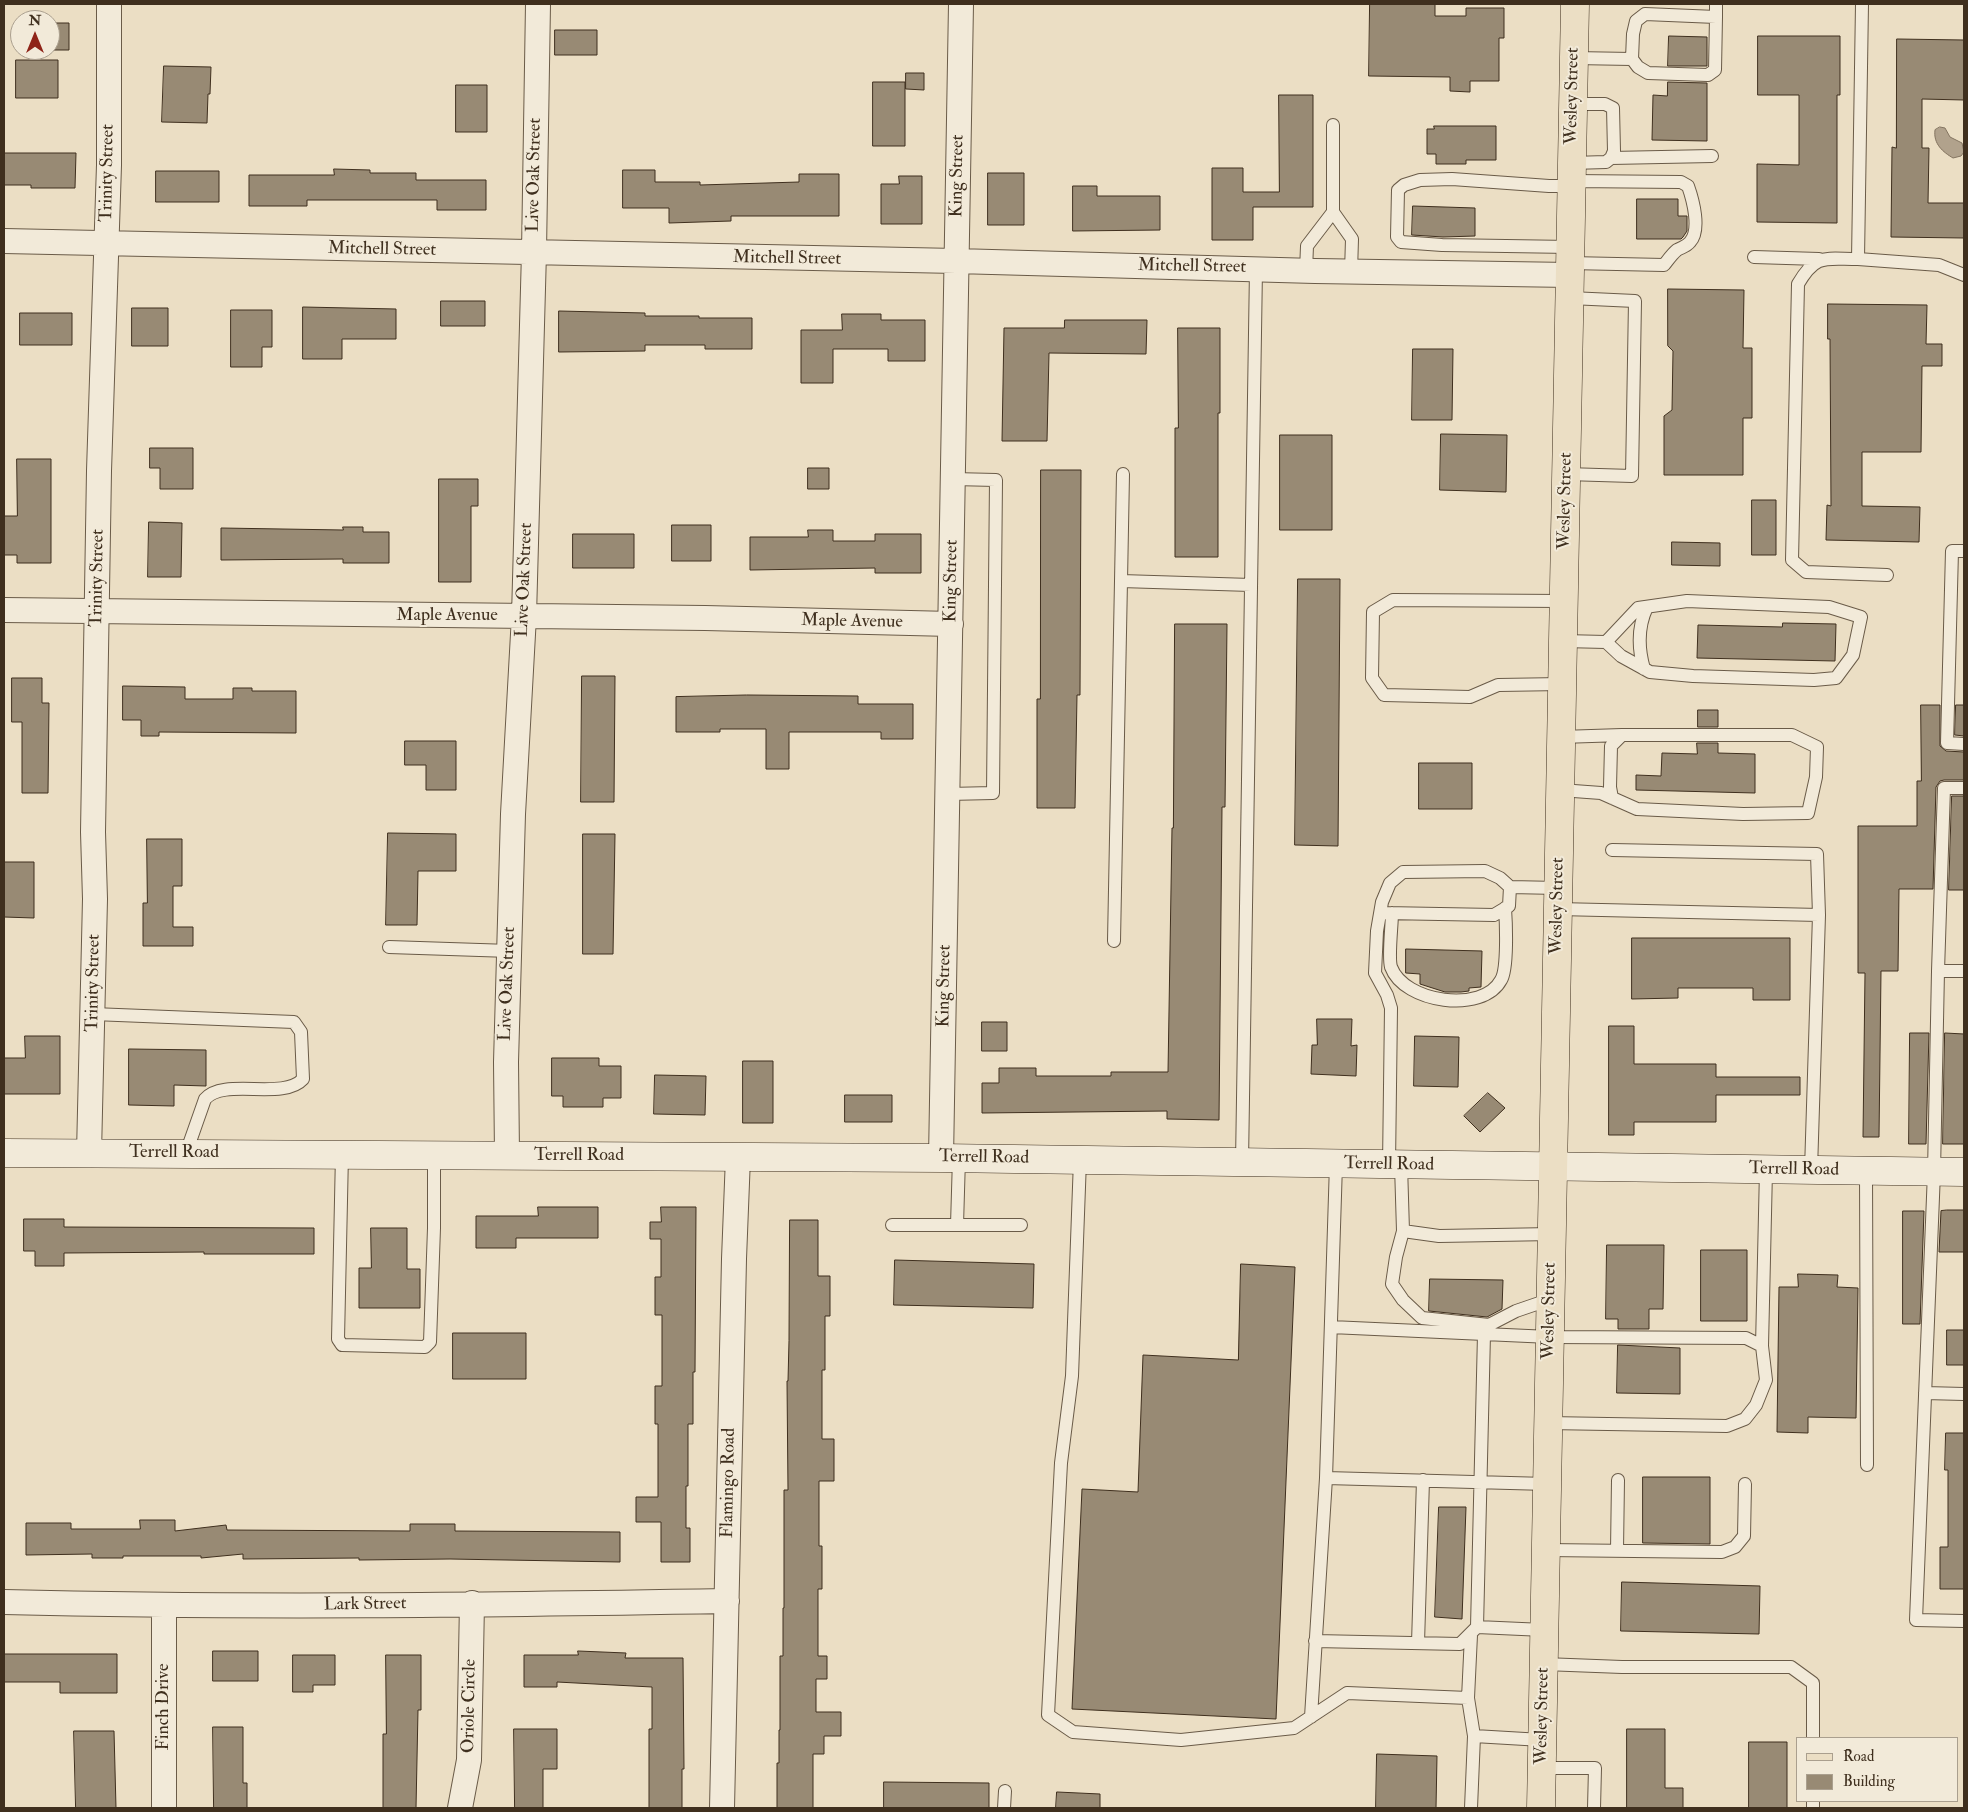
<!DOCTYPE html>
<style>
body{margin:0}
#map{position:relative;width:1968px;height:1812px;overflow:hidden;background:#ebdec4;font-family:"IM FELL Double Pica",serif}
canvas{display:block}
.frame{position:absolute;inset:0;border:5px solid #3f2f1e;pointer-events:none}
.legend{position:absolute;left:1796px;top:1737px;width:162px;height:65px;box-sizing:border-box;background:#f2ead9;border:1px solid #aa9f8e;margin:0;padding:6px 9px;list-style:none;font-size:15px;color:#3f2f1e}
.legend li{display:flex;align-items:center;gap:10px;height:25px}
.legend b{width:25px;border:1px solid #aa9f8e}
.north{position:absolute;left:10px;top:10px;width:50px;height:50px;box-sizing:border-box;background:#f2ead9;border:1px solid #aa9f8e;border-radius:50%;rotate:0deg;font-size:14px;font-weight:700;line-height:20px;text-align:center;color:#3f2f1e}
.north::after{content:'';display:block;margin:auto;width:18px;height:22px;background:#8f2418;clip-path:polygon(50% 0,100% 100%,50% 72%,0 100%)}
</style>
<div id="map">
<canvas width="1968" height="1812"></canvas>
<div class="frame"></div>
<ul class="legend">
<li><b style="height:6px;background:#ebdec4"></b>Road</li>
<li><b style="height:14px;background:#988a74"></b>Building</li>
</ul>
<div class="north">N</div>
</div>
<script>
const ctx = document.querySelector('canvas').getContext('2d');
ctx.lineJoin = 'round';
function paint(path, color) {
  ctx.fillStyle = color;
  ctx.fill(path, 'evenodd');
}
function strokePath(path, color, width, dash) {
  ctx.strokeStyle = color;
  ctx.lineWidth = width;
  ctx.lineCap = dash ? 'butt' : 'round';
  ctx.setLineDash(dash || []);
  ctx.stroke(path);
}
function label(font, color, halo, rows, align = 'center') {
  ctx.font = font + ' "IM FELL Double Pica",serif';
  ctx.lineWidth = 4;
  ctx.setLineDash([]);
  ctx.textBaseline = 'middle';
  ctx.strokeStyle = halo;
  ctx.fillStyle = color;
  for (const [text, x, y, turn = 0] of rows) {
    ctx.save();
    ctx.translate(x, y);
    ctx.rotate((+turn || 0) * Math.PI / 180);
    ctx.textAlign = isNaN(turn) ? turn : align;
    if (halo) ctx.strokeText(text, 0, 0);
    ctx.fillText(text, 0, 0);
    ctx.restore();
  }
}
const water = new Path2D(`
 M1940 127 1945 128 1950 137 1962 143 1964 152 1961 156 1953 158C1943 152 1933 144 1935 130Z`);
paint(water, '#b1a28c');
strokePath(water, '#837460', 1);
const building = new Path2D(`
 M1370 4H1435V16H1466V8H1504V38H1499V81H1470V92L1450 91V77L1369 76Z
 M50 23H69V50H50Z
 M555 30H597V55H555Z
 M1669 36 1707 37V66H1668Z
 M1758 36H1840V95H1837V223L1757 222V164L1799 165V95H1758Z
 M1897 39 1964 40V100L1922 99V148H1929L1928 203H1964V238L1891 237 1892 147 1896 148Z
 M16 60H58V98H16Z
 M164 66 211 67 210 94H208L207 123 162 122Z
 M906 73H924V90L906 89Z
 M873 82H905V146H873Z
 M1668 82 1707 83V141L1652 140 1653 95 1667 96Z
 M456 85H487V132H456Z
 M1279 95H1313V207H1253V240H1212V168H1243V192H1279Z
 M1434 126H1496V160H1466V164H1436V154H1427V129H1434Z
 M4 153H76L75 188H31V185H4Z
 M334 169 370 170V173H416V180H486V210H437V200H307V206H249V175H334Z
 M623 170H655V182H700V185L799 182V174H839V216H731V221L669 223V208H623Z
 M156 171H219V202H156Z
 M988 173H1024V225H988Z
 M899 176H922V224H881V184H899Z
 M1073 186H1097V196H1160V230L1073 231Z
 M1637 199H1678V216H1687V231L1683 237 1681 239H1637Z
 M1413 206 1475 208V236L1443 237 1412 235Z
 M1668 289 1744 290 1743 348H1752V418H1743V475H1664V416L1672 410 1673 351 1668 346Z
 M441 301H485V326H441Z
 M1828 304 1927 305 1926 344H1942V366H1922L1921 452H1862V506L1920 507 1919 542 1826 540 1827 505 1831 506 1830 339H1828Z
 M303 307 396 309V339H342V359H303Z
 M132 308H168V346H132Z
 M231 310H272V347H262V367H231Z
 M559 311 645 313V316H699V318H752V349H705V345H645V351L559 352Z
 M20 313H72V345H20Z
 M842 314H881V320H925V361H888V349H833V383H801V330H842Z
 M1065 320H1147L1146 354 1049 353 1047 441H1002L1004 328H1064Z
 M1178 328H1220V413H1218V557H1175V428H1178Z
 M1413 349H1453L1452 420H1412Z
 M1441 434 1507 435 1506 492 1440 490Z
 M1280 435H1332V530H1280Z
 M150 448H193V489H160V468H150Z
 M17 459H51V563H17V555H4V516H17Z
 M808 468H829V489H808Z
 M1041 470H1081L1080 695H1077L1075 808H1037V699H1040Z
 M439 479H478V506H471V582H439Z
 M1752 500H1776V555H1752Z
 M149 522 182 523 181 577H148Z
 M672 525H711V561H672Z
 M343 527H363V532H389V563H343V559L221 560V528L343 530Z
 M808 530H833V541H875V534H921V573H875V568L750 570V537H808Z
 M573 534H634V568H573Z
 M1672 542 1720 543V566L1672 565Z
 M1298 579H1340L1338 846 1295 845Z
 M1783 623 1836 624 1835 661 1697 658 1698 625 1782 627Z
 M1175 624H1227L1225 807H1222L1219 1120 1167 1119V1111L982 1113V1083H999V1068H1036V1076H1111V1072H1168L1172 828H1173Z
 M582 676H615L614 802H581Z
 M12 678H42V703H49L48 793H22V722H12Z
 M123 686 185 687V699H233V688H252V691H296V733L159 732V736H141V720H123Z
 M747 695 858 696V704H913V739H881V732H789V769H766V729H720V732H676V697Z
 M1921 705H1940V746L1946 751 1964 752V780H1944L1940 781 1936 787 1933 889H1899L1898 971H1881L1879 1137H1863L1865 973H1858V826H1917V781H1921Z
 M1956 705H1964V736L1955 735Z
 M1698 710H1718V727H1698Z
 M405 741H456V790H426V765H405Z
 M1697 743H1718V753L1755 754V793L1636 790V775L1661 776 1662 753 1697 754Z
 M1419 763H1472V809H1419Z
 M1952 796H1964V890H1949Z
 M388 833 456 834V871H418L417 925H386Z
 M583 834H615L613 954H583Z
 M147 839H182V886H173V927H193V946H143V903H147Z
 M4 862H34V918L4 917Z
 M1632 938H1790V1000H1753V988H1678V998L1632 999Z
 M1406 949 1482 951 1481 987 1469 988V991L1461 992H1445L1420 984V974L1406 973Z
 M1317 1019H1352L1351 1046 1357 1045 1356 1076 1311 1074 1312 1045H1317Z
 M982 1022H1007V1051H982Z
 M1609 1026H1634V1064H1716V1077H1800V1095H1716V1122H1634V1135H1609Z
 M1910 1033H1929L1926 1144H1909Z
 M1945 1033 1964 1034V1144H1943Z
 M25 1036H60V1094H4V1058H25Z
 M1415 1036 1459 1037 1458 1087 1414 1086Z
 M129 1049 206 1050V1086L174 1085V1106L129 1105Z
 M552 1058H599V1066H621V1098H603V1107H563V1096H552Z
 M743 1061H773V1123H743Z
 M655 1075 706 1076 705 1115 654 1114Z
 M1488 1093 1505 1108 1480 1132 1464 1116Z
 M845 1095H892V1122H845Z
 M538 1207H598V1238H516V1248H476V1216H538Z
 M661 1207H696L695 1372H693V1424H688V1486H686V1528H690V1562H661V1522H636V1497H658V1424H655V1386H662V1315H655V1277H661V1239H650V1222H661Z
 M1947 1210H1964V1252H1939L1941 1211Z
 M1903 1211H1924L1920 1324H1903Z
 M24 1219H64V1227L314 1228V1254H204V1252L64 1253V1266H35V1251H24Z
 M790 1220H818V1276H830V1316H825V1370H822V1439H834V1481H819V1546H822V1589H818V1656H827V1679H816V1712H841V1736H824V1754H813V1808H777V1763H779V1730H780V1656H783V1608H784V1490H788L787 1381H788L789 1341Z
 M371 1228H407V1269H420V1308H359V1268H371Z
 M1607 1245H1664L1663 1309H1649V1329H1618V1319H1606Z
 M1701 1250H1747V1321H1701Z
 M895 1260 1034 1264 1033 1308 894 1305Z
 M1241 1264 1295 1267 1276 1719 1072 1709 1082 1489 1138 1492 1143 1355 1238 1360Z
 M1798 1274 1838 1275 1837 1287 1858 1288 1856 1418 1808 1417V1433L1777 1432 1779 1287H1798Z
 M1430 1279 1503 1280 1502 1309 1487 1317 1429 1311Z
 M1947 1330H1964V1365H1947Z
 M453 1333H526V1379H453Z
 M1618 1345 1680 1348V1394L1617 1393Z
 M1946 1433H1964V1589H1940V1547H1948V1470H1945Z
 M1643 1477H1710V1544L1643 1543Z
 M1439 1507H1466L1462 1619 1435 1617Z
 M140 1520H175V1531L226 1525 227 1530 410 1531V1524H455V1531L620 1532V1562L450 1559 359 1560V1558L243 1559V1554L201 1558V1556H123V1558H92V1554L26 1555V1523H71V1529H140Z
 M1622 1582 1760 1586 1759 1634 1621 1631Z
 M213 1651H258V1681H213Z
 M578 1651 626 1653 625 1658H683L684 1769H682V1808H649V1729H652V1687L557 1682V1687H524V1655H578Z
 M4 1654H117V1693H60V1682H4Z
 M293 1655H335V1685H313V1692H293Z
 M386 1655H421V1710H418L416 1808H383V1734H386Z
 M213 1727H243V1783H247V1808H214Z
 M514 1729H557V1769H543V1808H515Z
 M1627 1729H1665V1788H1683V1808H1627Z
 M74 1731H114L116 1808H76Z
 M1749 1742H1787V1808H1749Z
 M1377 1754 1437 1756 1436 1808H1376Z
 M884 1782 989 1783V1808H884Z
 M1057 1792 1100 1794V1808H1056Z`);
paint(building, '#988a74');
strokePath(building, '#3f2f1e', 1);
const lane = new Path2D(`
 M1862 4 1858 259C1825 259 1816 253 1798 284L1792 560 1806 572 1887 575
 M1574 58 1632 59 1633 34 1636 21 1645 14 1716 17V4
 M1632 59 1638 67 1648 73 1708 75 1715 70 1716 17
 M1333 125V212L1352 239 1351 272
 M1611 158 1712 156
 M1572 163 1606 162 1611 158 1614 151 1613 108 1605 104H1573
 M1570 247 1442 245 1401 242 1397 237 1398 190 1404 185 1420 180 1452 179 1549 186H1571
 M1754 257 1819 259
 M1858 259 1939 265 1964 275
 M1570 263 1664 265C1668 260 1672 254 1677 250 1682 247 1686 247 1690 242 1701 230 1693 200 1688 186L1681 182 1572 181
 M1306 271 1307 246 1333 212
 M1123 474 1121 581 1251 585
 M1566 474 1632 476 1635 301 1570 298
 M1964 551H1952L1947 743 1964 744
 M1563 641 1606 642 1621 656 1650 672 1693 676 1814 680 1836 678 1853 655 1861 617 1829 607 1687 601 1638 608 1606 642
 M1644 669C1638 648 1638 626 1647 607
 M1562 684 1498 685 1470 697 1384 695 1372 678 1373 612 1393 600 1564 601
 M1964 788H1944L1938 971H1964
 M1560 790 1601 793 1637 809 1743 814 1808 813 1816 777 1817 747 1792 735H1622L1561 737
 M948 794 993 793 996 480 953 479
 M1612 798 1610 787 1611 746 1622 735
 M1558 909 1819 915 1817 854 1612 850
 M1385 913 1494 915 1509 906 1510 887
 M1392 913C1392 925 1388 957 1391 967 1404 1003 1483 1014 1501 980 1508 969 1506 922 1505 908
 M1114 941 1121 581
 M389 947 510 951
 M1938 971 1934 1172 1916 1620 1964 1621
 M93 1014 294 1022 301 1032 303 1079C283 1101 224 1077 205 1099L186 1153
 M342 1154 338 1339 342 1345 425 1347 430 1342 434 1228V1155
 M1080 1160 1072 1376 1061 1463 1048 1715 1073 1732 1181 1740 1294 1728 1347 1693 1468 1698
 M1242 1162 1256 269
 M1389 1165 1391 1008 1387 995 1375 973 1377 931 1382 902 1390 883 1403 872 1485 871 1500 878 1510 887 1558 888
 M1401 1165 1403 1231 1439 1236 1552 1234
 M1811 1170 1819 915
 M1866 1171 1867 1465
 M892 1225H1021
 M957 1225 959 1158
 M1403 1231 1396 1257 1392 1284 1403 1300 1422 1318 1489 1325 1516 1311 1551 1299
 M1331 1327 1550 1337 1746 1338 1762 1346 1766 1380 1756 1405 1745 1419 1727 1426 1548 1423
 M1762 1346 1766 1170
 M1925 1393 1964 1394
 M1326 1478 1547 1484
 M1546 1550 1722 1552 1735 1547 1744 1536 1745 1484
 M1617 1550 1618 1480
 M1477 1627 1544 1630
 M1471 1635 1468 1698 1474 1736 1542 1740
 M1315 1641 1460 1644 1477 1627 1484 1334
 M1418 1643 1423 1480
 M1544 1664 1622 1667H1791L1813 1683V1738
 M1311 1717 1326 1478 1336 1164
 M1542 1768H1595L1594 1808
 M1813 1801V1808
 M1004 1808 1005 1791
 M1471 1808 1474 1736`);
const street = new Path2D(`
 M4 241 956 261 1315 271 1570 275
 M4 610 705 618 951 624
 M89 1153 95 899 93 832 99 471 109 165V4
 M507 1155 506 1062 513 814 524 616 534 252 538 4
 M941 1158 961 4
 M4 1602C245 1608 486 1605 727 1601
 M164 1808V1606
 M460 1808 469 1760 472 1603
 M722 1808 734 1259 738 1157`);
const secondary = new Path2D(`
 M4 1153 941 1158 1964 1172`);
const primary = new Path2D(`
 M1541 1808 1575 4`);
strokePath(lane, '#6a5b48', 14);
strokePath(street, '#6a5b48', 26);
strokePath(secondary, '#3f2f1e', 29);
strokePath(primary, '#3f2f1e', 29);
strokePath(lane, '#f2ead9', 12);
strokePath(street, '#f2ead9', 24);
strokePath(secondary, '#f2ead9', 28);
strokePath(primary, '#ebdec4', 28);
label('18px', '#3f2f1e', '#f2ead9', [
 ["Wesley Street",1573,96,-89],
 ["Trinity Street",108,173,-89],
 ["Live Oak Street",535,175,-89],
 ["King Street",958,176,-89],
 ["Mitchell Street",382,250,1],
 ["Mitchell Street",787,259,1],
 ["Mitchell Street",1192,267,1],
 ["Wesley Street",1566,501,-89],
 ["Trinity Street",98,578,-89],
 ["Live Oak Street",525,580,-88],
 ["King Street",952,581,-89],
 ["Maple Avenue",447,616],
 ["Maple Avenue",852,622,1],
 ["Wesley Street",1558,906,-89],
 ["Trinity Street",94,983,-89],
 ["Live Oak Street",508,984,-88],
 ["King Street",945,986,-89],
 ["Terrell Road",174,1153],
 ["Terrell Road",579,1156],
 ["Terrell Road",984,1158,1],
 ["Terrell Road",1389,1165,1],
 ["Terrell Road",1794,1170,1],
 ["Wesley Street",1550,1311,-89],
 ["Flamingo Road",729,1483,-89],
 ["Lark Street",365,1605,-1],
 ["Oriole Circle",470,1706,-89],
 ["Finch Drive",164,1707,-90],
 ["Wesley Street",1543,1716,-89]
]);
</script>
